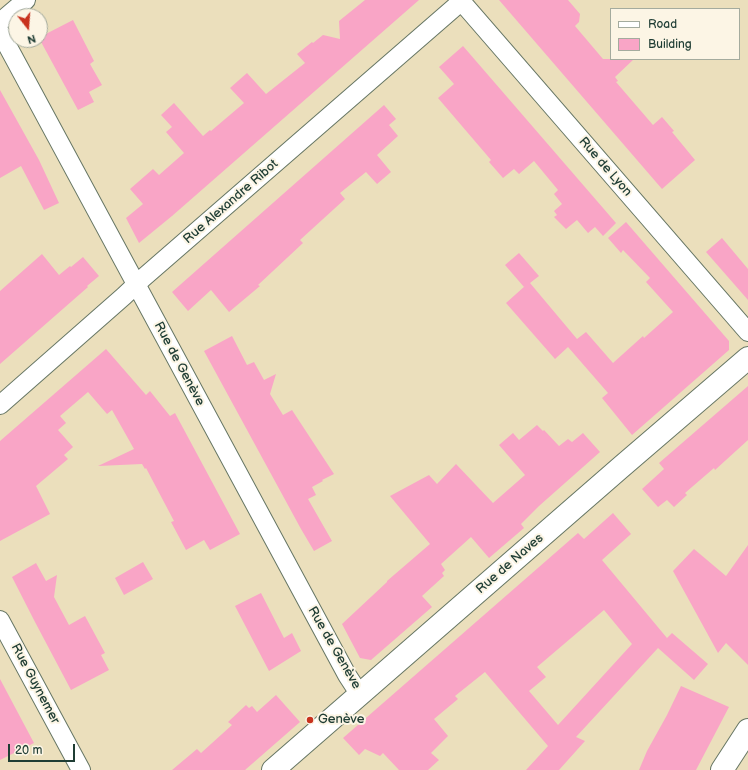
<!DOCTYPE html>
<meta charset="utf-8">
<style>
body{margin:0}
#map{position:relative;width:748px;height:770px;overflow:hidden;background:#ebdfbc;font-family:"Balsamiq Sans",sans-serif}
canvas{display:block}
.legend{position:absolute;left:610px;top:8px;width:130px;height:52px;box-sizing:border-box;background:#fcf5e5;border:1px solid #a4ab9e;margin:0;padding:5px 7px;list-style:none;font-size:12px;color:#1f3d34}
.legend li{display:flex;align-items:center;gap:8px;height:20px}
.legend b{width:20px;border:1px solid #a4ab9e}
.north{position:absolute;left:8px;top:8px;width:40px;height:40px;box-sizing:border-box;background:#fcf5e5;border:1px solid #a4ab9e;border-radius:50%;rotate:163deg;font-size:11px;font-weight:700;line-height:16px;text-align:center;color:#1f3d34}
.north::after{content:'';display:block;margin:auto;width:14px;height:18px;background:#c8321e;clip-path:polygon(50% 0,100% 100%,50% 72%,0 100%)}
.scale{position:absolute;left:8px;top:744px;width:67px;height:18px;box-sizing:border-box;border:2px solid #1f3d34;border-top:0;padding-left:5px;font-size:12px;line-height:14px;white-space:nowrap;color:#1f3d34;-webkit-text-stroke:3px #fcf5e5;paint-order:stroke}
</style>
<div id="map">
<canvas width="748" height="770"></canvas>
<ul class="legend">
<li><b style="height:5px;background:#fff"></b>Road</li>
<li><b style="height:11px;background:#f9a5c6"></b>Building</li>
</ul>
<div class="north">N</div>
<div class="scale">20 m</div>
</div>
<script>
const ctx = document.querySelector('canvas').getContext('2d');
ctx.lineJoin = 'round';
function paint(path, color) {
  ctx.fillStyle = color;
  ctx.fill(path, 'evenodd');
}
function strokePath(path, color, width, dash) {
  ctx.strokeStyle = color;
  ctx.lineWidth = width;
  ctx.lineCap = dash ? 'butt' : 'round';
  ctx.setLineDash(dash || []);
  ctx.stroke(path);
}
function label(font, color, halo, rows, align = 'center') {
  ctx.font = font + ' "Balsamiq Sans",sans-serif';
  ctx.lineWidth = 4;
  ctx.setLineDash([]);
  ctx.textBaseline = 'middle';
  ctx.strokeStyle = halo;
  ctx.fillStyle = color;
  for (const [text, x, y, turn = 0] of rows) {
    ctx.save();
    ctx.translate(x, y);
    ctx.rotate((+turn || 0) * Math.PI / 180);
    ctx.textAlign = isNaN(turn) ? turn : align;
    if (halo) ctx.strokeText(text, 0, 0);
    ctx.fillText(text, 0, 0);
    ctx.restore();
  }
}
paint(new Path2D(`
 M365 0H419L172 216 139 243 126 218 143 204 130 189 153 169 159 175 184 153 166 132 172 127 161 115 174 103 203 136 210 130 211 131 244 103 230 88 247 73 266 94 305 63 297 54 312 42 313 43 323 35 340 39 339 21Z
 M499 0H568L580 14 579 22 575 26 603 59H634L615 77 618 81 616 82 653 125 662 117 674 131 672 132 695 160 662 189Z
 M73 20 94 61 90 64 102 85 89 92 94 102 78 110 40 40V37Z
 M463 46 616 223 603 236 595 227 588 233 577 220 566 229 554 217 557 215 554 211 562 204 554 194 558 190 534 161 519 174 514 169 503 178 489 162 491 160 438 98 454 84 439 67Z
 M0 90 39 160 59 203 44 210 21 166 0 178Z
 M384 105 396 119 389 125 398 136 377 155 391 172 377 184 366 172 340 193 345 199 300 240 303 243 258 285 260 286 229 312 211 290 188 311 172 292Z
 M626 222 729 341V350L632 435 602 398 608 393 568 347 555 359 506 303 525 286 524 287 505 265 519 253 539 276 530 283 577 339 586 332 613 363 643 336 644 338 673 312 646 282 650 278 623 250 621 253 608 238Z
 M722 238 748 269V300L706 252Z
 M42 254 59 275 70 266 71 267 83 257 99 276 87 286 88 287 0 364V291Z
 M232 336 247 365 254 362 264 380 276 374 270 394 283 415 292 410 334 474 322 480 323 481 312 487 316 495 308 499 332 541 314 551 301 529 204 351Z
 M106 349 146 395 150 391 170 416 175 413 240 534 210 550 204 540 186 550 171 522 174 521 146 468 145 469 142 464 98 466 134 449 112 410 107 414 88 392 60 416 66 423 58 430 73 447 64 455 68 459 36 486 50 514 0 541V441Z
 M748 386V440L715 470 714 468 685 493 687 495 674 507 667 500 658 507 642 489 664 469 659 463Z
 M537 425 543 431 544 430 559 446 568 439 572 442 583 433 600 452 539 506 521 524 524 528 489 558 471 537 441 564 445 570 442 573 444 576 422 596 432 607 371 660 360 658 342 624 387 582V581L430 544 390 496 429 475 437 484 456 464 493 503 525 475 499 445 513 433 519 440Z
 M613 513 631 534 602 560 667 638 662 643 672 633 708 664 694 680 658 648 576 737 585 741 559 770H526L548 746 485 672 455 696 458 699 434 719 448 736 431 753 439 760 428 770H399L383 753 380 756 365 749 359 755 343 738 578 533 584 539ZM604 610 632 644 558 725 529 691 546 677 537 667Z
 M748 545V665L726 643 718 653 673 571 694 549 726 576Z
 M143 562 153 579 124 595 115 578Z
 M36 563 46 581 57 575 54 597 69 625 85 616 105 653 101 655 109 670 71 690 35 622 12 577Z
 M261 593 284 638 292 633 301 651 269 671 235 606Z
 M0 679 34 743 0 760Z
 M681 686 729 707 696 770H639L647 751 667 715Z
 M276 695 300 722 245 770H172L197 749 201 753 232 725 228 722 246 705 249 708 252 706 257 712Z`), '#f9a5c6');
const minor = new Path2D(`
 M461 1 748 332
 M0 22 26 0
 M0 32 347 675 360 695
 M0 405 124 296 143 278 463 0
 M0 620 81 770`);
const secondary = new Path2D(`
 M273 770 620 468 748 358`);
const primary = new Path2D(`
 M722 770 748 730`);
strokePath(minor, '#667664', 20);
strokePath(secondary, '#667664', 24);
strokePath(primary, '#667664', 24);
strokePath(minor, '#fff', 18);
strokePath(secondary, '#fff', 22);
strokePath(primary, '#fff', 22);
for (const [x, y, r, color] of [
 [310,720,4,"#c8321e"]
]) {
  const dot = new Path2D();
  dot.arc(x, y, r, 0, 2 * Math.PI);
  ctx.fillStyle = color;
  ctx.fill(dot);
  strokePath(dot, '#fcf5e5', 1.5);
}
label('13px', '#1f3d34', '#fcf5e5', [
 ["Rue de Lyon",605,167,49],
 ["Rue Alexandre Ribot",231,202,-41],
 ["Rue de Genève",179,364,62],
 ["Rue de Naves",510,564,-41],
 ["Rue de Genève",334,648,60],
 ["Rue Guynemer",35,684,62]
]);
label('13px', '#1f3d34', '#fcf5e5', [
 ["Genève",318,720]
], 'left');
</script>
